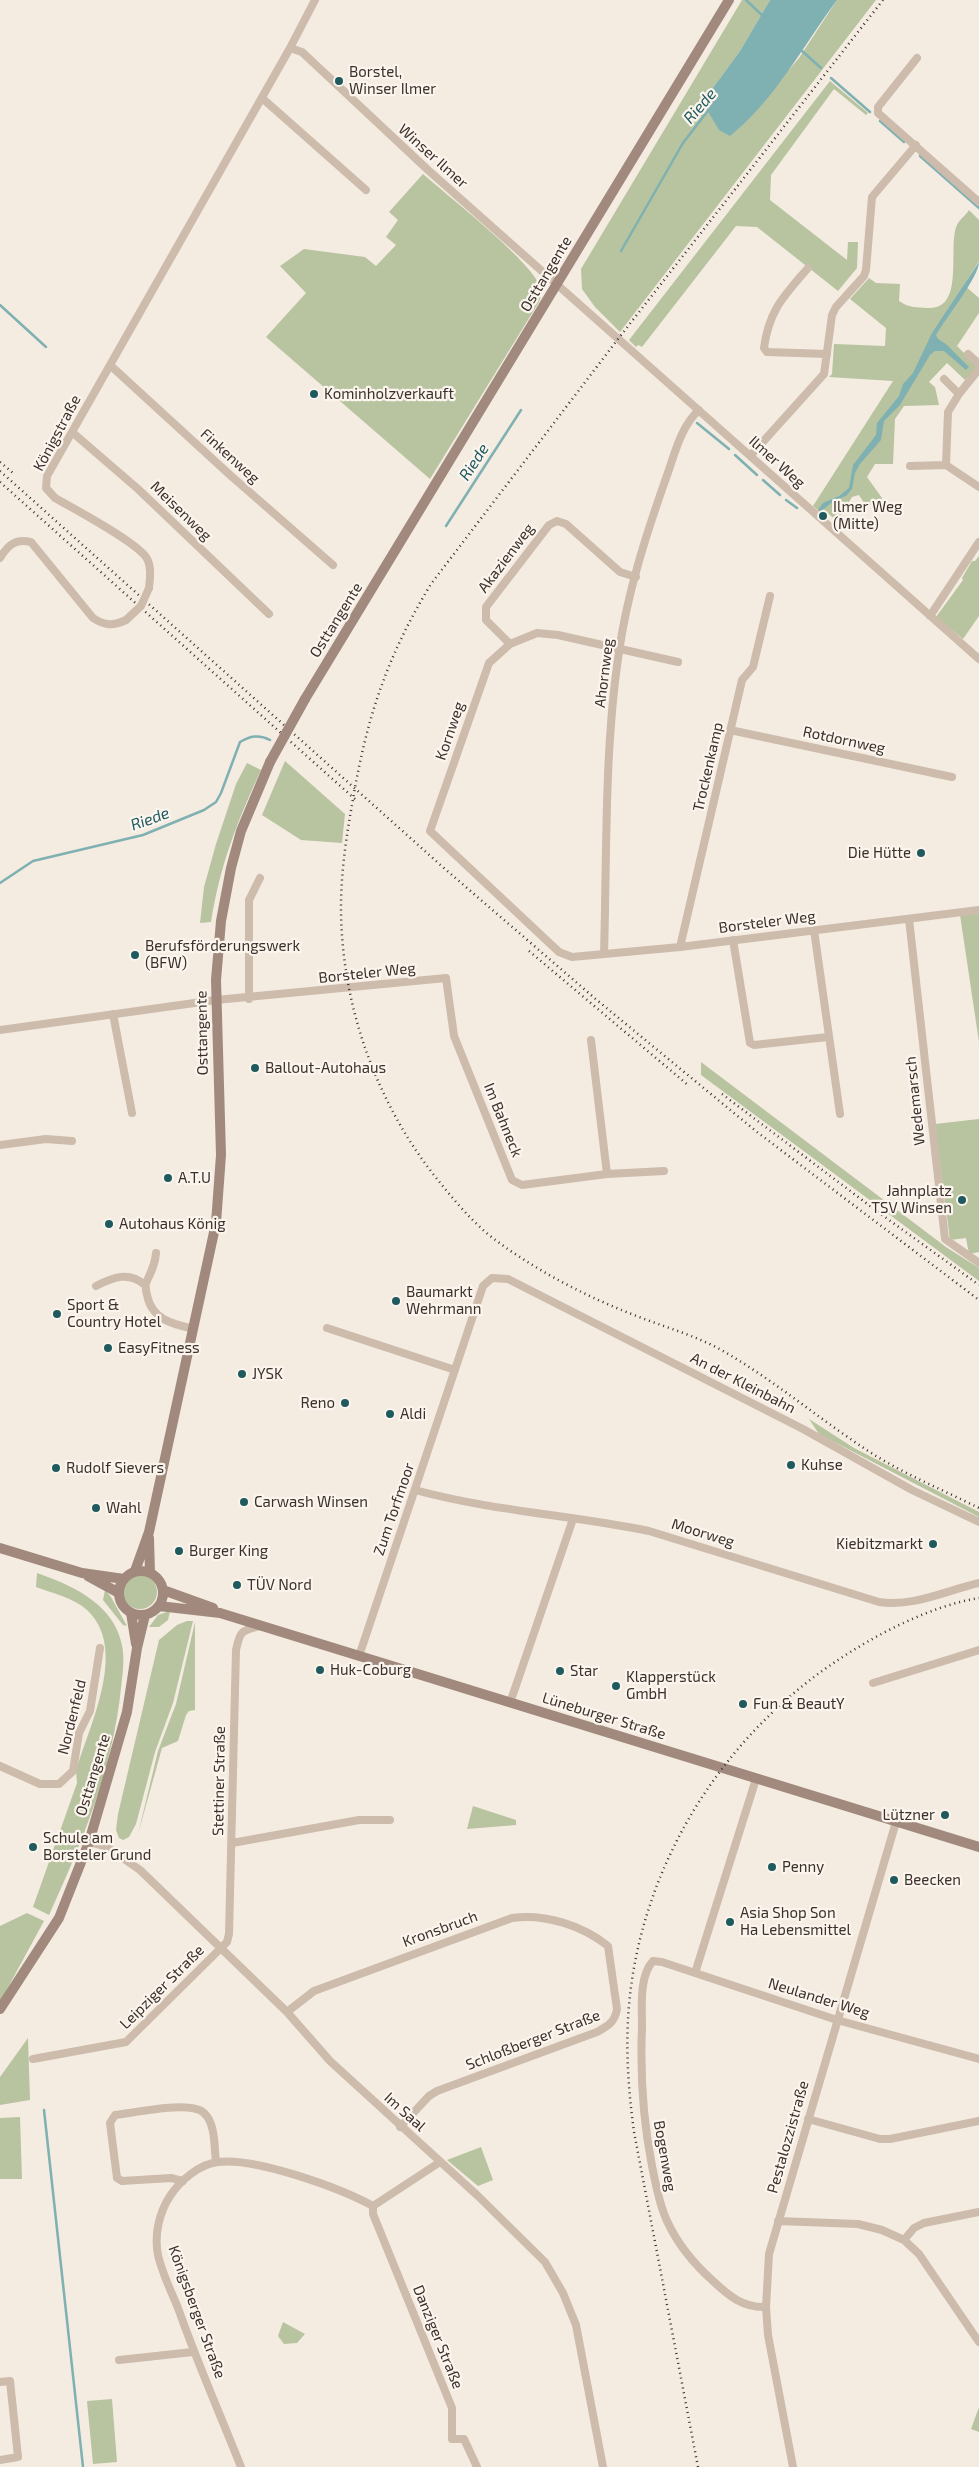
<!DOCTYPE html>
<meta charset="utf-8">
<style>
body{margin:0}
canvas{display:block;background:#f4ebe1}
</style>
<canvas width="979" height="2467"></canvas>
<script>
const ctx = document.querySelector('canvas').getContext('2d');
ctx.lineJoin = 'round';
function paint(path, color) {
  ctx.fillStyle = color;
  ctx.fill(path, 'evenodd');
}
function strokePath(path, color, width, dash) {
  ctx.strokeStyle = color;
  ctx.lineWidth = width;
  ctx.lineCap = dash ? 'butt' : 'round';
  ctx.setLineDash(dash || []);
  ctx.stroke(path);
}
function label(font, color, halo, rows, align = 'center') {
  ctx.font = font + ' "Exo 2",sans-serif';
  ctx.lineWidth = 4.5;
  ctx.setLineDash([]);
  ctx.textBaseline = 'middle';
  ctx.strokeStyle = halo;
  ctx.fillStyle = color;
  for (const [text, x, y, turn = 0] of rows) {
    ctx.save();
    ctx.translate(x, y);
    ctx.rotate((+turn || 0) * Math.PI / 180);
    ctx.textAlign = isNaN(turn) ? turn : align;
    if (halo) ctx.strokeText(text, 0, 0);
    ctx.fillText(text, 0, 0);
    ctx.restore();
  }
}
paint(new Path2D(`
 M742 0H770L740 51 707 96 719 130 738 129 799 58 837 0H876L620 332 595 307 582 289 581 269Z
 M830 81 868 113 866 115 834 89 771 175 770 200 847 260 848 242H858L857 268 838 291 757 227 736 226 642 347 638 345 636 347 629 340Z
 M423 174C448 196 530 260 540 286 542 292 541 297 539 302L430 479 266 337 306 293 280 266 304 249 365 257 376 266 396 245 386 237 398 220 389 212Z
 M969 210 979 220V261L964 285 979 298V313L957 346 978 367 965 380 947 363 929 382 935 387 939 405 904 406 895 419 893 464H875L867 477 882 498 879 504 866 506 859 495 852 497 837 521 823 509 820 512 813 506 893 381 829 377 832 374 834 344 885 346 886 328 850 299 869 278 876 283 900 284 899 301C909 308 916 307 928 308 966 310 947 246 957 225 959 220 966 215 969 210Z
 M979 556V616L963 639 936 617 963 580 962 578 972 561H975Z
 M285 761 345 814 342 843 301 840 262 815Z
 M247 763 261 770C237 822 220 865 211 922L200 923 204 887 216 844 236 784Z
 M979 913V1042L960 915Z
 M701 1062 946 1247 979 1268V1281L701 1075Z
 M979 1119V1252L969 1254 966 1238 950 1240 935 1124Z
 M809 1419 854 1448 979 1512V1517L819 1434Z
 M37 1573C69 1584 107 1601 119 1635 126 1653 123 1670 121 1688 113 1768 82 1843 49 1915L33 1907 77 1783 76 1771C89 1726 129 1649 87 1610 74 1598 52 1593 36 1587Z
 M123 1592a17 17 0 1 1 34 0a17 17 0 1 1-34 0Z
 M105 1590 111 1597 127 1626 123 1625 103 1600Z
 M170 1611 168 1620 159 1627H149L158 1615Z
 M187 1621H193L173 1703 155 1752 136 1824 129 1837 123 1840 119 1838 116 1830 118 1814 159 1640 177 1625Z
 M195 1622V1710L189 1711 186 1715 178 1741 162 1748 138 1834 158 1751 176 1704Z
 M473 1806 516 1820V1825L467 1829Z
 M27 1913 44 1921 0 2002V1926Z
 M28 2038 30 2100 0 2105V2077Z
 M20 2117 22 2179H0V2118Z
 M481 2147 493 2180 478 2186 447 2160Z
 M283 2322 305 2334 297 2343 284 2344 278 2336Z
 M112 2399 117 2462 93 2464 87 2401Z
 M979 2407V2432L971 2429Z`), '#b8c4a0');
paint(new Path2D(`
 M770 0H837C803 46 775 100 730 136L719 130 706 108 707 96 740 51Z
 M979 262C979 277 945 319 936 335L938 339 946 344 969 367 966 370 944 351H935L930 355 900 405 884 421 881 440 860 464 855 473 852 489 846 496 835 500 820 512 818 510 823 503 839 496 849 488 853 465 876 435 877 423 899 396 903 384 913 373 932 333Z`), '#7fb0b2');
strokePath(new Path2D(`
 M746 0 764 17
 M801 50 821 68
 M831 78 870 112
 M880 121 904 142
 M920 156 979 208
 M621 251 683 143 710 108
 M0 305 46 347
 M697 423 729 449
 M735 455 757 475
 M763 480 780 495
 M786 500 797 508
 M446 526 521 410
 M0 883 33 861 143 835 204 810 216 802 221 793 240 742C250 736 259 734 270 740
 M44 2110 83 2467`), '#7fb0b2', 2.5);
strokePath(new Path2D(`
 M290 48 302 52 428 170 979 659
 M917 58 878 107V113L979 202
 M262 98 366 190
 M808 268C784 296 769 310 764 348L767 352 827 354
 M968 354 979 364
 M110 365 230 475 333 565
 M944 379 959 394 948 412 946 465
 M959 394 979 369
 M72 432 138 489 269 614
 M751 455 824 374 832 315 836 307 864 276 866 270 872 197 916 145
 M910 466 946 465 979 487
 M0 558C8 545 16 538 31 542L93 618C105 626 113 626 126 620
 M149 588C150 578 152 566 146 557 133 540 76 510 55 498L46 488 47 476 290 48 315 0
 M930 616 979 542
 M510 644 486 620V607L549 525 557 521 566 524 620 572 636 577
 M678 662 558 635 537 633 510 644 489 663 430 831 559 952 572 957 680 947 979 910
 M730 730 952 777
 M909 919 945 1239 979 1263
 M814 930 840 1114
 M733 940 750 1043 754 1045 828 1037
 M680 947 742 680 753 667 770 596
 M604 954C607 854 604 751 619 652 627 594 646 535 665 481 674 457 680 427 699 410
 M249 999V900L260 878
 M113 1014 132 1113
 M0 1030 216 1000 446 978 454 1036 512 1180 522 1185 607 1174 664 1171
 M591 1040 607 1174
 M0 1145 46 1139 72 1141
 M156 1253C155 1265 151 1272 146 1283 145 1287 146 1291 147 1295 152 1320 173 1324 194 1329
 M96 1286C113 1277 129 1271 145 1285
 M327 1328 455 1370
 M415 1490C492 1511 571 1515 649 1531L879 1602C914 1607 945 1591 979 1583
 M359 1656 483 1286 492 1278 508 1279 803 1429 912 1490 979 1522
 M873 1683 979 1650
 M510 1703 573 1519
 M0 1766 40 1784H59L73 1771 79 1733 90 1711 100 1648
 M89 1842 107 1847 140 1870 287 2012 330 2061 478 2196 545 2262 563 2293 576 2325 603 2467
 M232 1843 359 1820H390
 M695 1973 756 1779
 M287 2012 314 1991 512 1918C545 1913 583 1926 608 1946L617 2009C615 2022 608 2026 597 2032L437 2091 429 2096 400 2127
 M33 2059 126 2042 227 1942 229 1934 236 1650C240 1631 241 1631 260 1626
 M808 2119 880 2139H890L979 2121
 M183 2181 171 2178 122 2181 117 2178 110 2123 115 2115C134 2113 191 2100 204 2113 216 2124 214 2147 216 2162
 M373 2206V2214L452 2408V2439H464L477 2467
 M778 2221 858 2224 882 2230 904 2240 919 2254 979 2342
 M904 2240 914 2228 924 2223 979 2212
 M766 2307C743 2308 729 2296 713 2281 694 2264 678 2245 667 2221 659 2204 656 2185 652 2166 643 2120 640 2074 642 2027 642 2007 639 1976 653 1961L662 1962 837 2020 979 2059
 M119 2360 193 2352
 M0 2382 10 2381 18 2457 0 2460
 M241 2467C220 2414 197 2362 178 2308 171 2291 162 2273 158 2255 154 2235 159 2213 170 2196 180 2181 199 2164 218 2162 255 2157 340 2188 373 2206L440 2162
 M793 2467 768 2335 766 2307 769 2254 896 1822`), '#cdbbac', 8);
strokePath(new Path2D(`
 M305 699 729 0
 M149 1538 150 1573
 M0 1548 82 1573 124 1579
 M119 1593a22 22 0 1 1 44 0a22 22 0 1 1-44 0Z
 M135 1571 149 1532 216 1223 221 1155 216 980 221 921 231 868 241 831 270 762
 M88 1576 119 1593
 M163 1590 213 1608
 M159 1606 220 1613 979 1847
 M131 1613 136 1644
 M0 2009 59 1918 89 1842 127 1712 137 1648 145 1615`), '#a18a7d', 10);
strokePath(new Path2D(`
 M883 0 618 339 431 584C386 658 366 720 352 805 346 838 341 874 341 907 341 1004 376 1103 437 1179 454 1200 472 1222 494 1239 537 1271 585 1296 634 1315 664 1327 695 1335 723 1351 777 1382 824 1423 876 1456 909 1476 945 1491 979 1508
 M0 462 13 473
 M0 471 445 869 598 1001 757 1132 979 1300
 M0 482 356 800
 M529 951 688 1085
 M722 1094 878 1212 979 1285
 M698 2467 634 2132C629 2095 626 2058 628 2019 636 1876 716 1742 835 1662 875 1635 930 1606 979 1598`), '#3b302b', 2.5, [1, 4]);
strokePath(new Path2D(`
 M126 620 141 606 149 588`), '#cdbbac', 8);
strokePath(new Path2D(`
 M270 762 305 699`), '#a18a7d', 10);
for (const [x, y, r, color] of [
 [339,81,5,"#1f5a5e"],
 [314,394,5,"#1f5a5e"],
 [823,516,5,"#1f5a5e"],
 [921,853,5,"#1f5a5e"],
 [135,955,5,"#1f5a5e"],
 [255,1068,5,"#1f5a5e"],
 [168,1178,5,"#1f5a5e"],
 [962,1200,5,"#1f5a5e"],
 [109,1224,5,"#1f5a5e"],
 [396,1301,5,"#1f5a5e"],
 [57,1314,5,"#1f5a5e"],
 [108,1348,5,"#1f5a5e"],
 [242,1374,5,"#1f5a5e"],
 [345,1403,5,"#1f5a5e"],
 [390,1414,5,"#1f5a5e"],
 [791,1465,5,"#1f5a5e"],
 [56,1468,5,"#1f5a5e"],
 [244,1502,5,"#1f5a5e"],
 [96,1508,5,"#1f5a5e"],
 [933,1544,5,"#1f5a5e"],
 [179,1551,5,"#1f5a5e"],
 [237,1585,5,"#1f5a5e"],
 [320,1670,5,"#1f5a5e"],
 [560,1671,5,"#1f5a5e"],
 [616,1686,5,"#1f5a5e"],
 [743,1704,5,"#1f5a5e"],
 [945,1815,5,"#1f5a5e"],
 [33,1847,5,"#1f5a5e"],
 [772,1867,5,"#1f5a5e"],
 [894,1880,5,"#1f5a5e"],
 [730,1922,5,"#1f5a5e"]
]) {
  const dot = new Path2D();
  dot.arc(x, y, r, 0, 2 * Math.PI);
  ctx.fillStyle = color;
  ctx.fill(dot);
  strokePath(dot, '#fbf5ee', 2);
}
label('15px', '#3b302b', '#fbf5ee', [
 ["Borstel,",349,72],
 ["Winser Ilmer",349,89],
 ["Kominholzverkauft",324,394],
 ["Ilmer Weg",833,507],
 ["(Mitte)",833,524],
 ["Die Hütte",911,853,"right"],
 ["Berufsförderungswerk",145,946],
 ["(BFW)",145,963],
 ["Ballout-Autohaus",265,1068],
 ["A.T.U",178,1178],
 ["Jahnplatz",952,1191,"right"],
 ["TSV Winsen",952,1208,"right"],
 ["Autohaus König",119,1224],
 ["Baumarkt",406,1292],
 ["Wehrmann",406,1309],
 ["Sport &",67,1305],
 ["Country Hotel",67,1322],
 ["EasyFitness",118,1348],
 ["JYSK",252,1374],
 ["Reno",335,1403,"right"],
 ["Aldi",400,1414],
 ["Kuhse",801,1465],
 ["Rudolf Sievers",66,1468],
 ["Carwash Winsen",254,1502],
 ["Wahl",106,1508],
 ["Kiebitzmarkt",923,1544,"right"],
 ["Burger King",189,1551],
 ["TÜV Nord",247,1585],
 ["Huk-Coburg",330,1670],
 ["Star",570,1671],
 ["Klapperstück",626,1677],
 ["GmbH",626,1694],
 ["Fun & BeautY",753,1704],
 ["Lützner",935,1815,"right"],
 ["Schule am",43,1838],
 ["Borsteler Grund",43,1855],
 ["Penny",782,1867],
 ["Beecken",904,1880],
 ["Asia Shop Son",740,1913],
 ["Ha Lebensmittel",740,1930]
], 'left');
label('15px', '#3b302b', '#fbf5ee', [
 ["Winser Ilmer",433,156,42],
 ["Osttangente",546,274,-59],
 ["Königstraße",57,433,-62],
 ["Finkenweg",230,456,42],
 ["Ilmer Weg",777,462,42],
 ["Meisenweg",181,511,44],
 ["Akazienweg",506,558,-53],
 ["Osttangente",336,620,-58],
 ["Ahornweg",604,673,-83],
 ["Kornweg",450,731,-71],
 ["Rotdornweg",844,740,12],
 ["Trockenkamp",708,767,-77],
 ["Borsteler Weg",767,922,-7],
 ["Borsteler Weg",367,973,-6],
 ["Osttangente",202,1033,-91],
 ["Wedemarsch",915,1101,-96],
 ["Im Bahneck",503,1120,68],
 ["An der Kleinbahn",743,1383,27],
 ["Zum Torfmoor",394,1509,-71],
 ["Moorweg",703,1533,17],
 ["Lüneburger Straße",604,1716,17],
 ["Nordenfeld",72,1717,-76],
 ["Osttangente",93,1775,-73],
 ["Stettiner Straße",219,1781,-89],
 ["Kronsbruch",440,1929,-20],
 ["Leipziger Straße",162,1987,-45],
 ["Neulander Weg",819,1998,17],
 ["Schloßberger Straße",533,2040,-21],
 ["Im Saal",405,2112,42],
 ["Pestalozzistraße",788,2137,-74],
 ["Bogenweg",665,2156,80],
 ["Königsberger Straße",197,2312,70],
 ["Danziger Straße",438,2337,68]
]);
label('italic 16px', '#1f5a5e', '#fbf5ee', [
 ["Riede",700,106,-49],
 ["Riede",474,462,-57],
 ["Riede",150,819,-20]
]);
</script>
